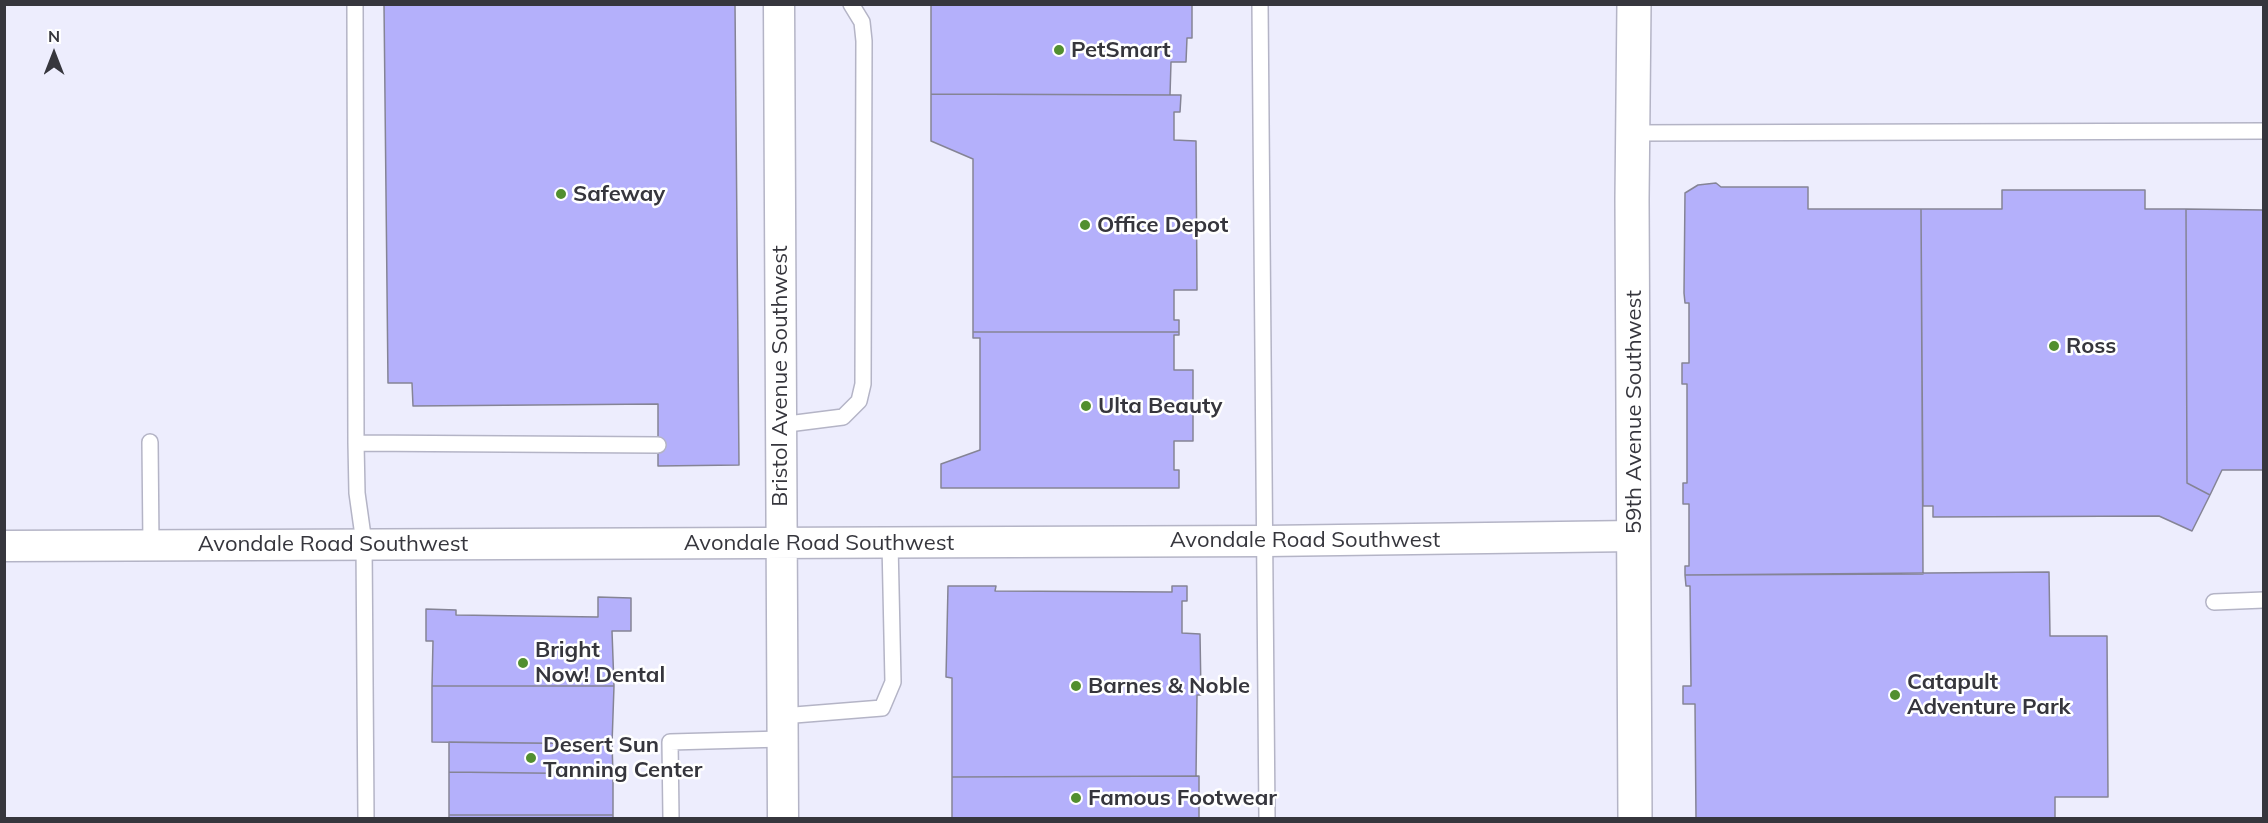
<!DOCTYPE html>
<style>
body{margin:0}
#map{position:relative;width:2268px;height:823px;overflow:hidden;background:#f6f6fe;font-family:Mulish,sans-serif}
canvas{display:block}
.frame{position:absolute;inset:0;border:6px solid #36363d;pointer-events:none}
.north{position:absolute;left:24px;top:24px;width:60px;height:60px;-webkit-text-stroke:4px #fff;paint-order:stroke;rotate:0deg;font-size:16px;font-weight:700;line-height:24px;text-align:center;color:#36363d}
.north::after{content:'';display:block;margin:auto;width:21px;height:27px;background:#36363d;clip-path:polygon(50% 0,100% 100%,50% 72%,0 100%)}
</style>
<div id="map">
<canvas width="2268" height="823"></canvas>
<div class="frame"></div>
<div class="north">N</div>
</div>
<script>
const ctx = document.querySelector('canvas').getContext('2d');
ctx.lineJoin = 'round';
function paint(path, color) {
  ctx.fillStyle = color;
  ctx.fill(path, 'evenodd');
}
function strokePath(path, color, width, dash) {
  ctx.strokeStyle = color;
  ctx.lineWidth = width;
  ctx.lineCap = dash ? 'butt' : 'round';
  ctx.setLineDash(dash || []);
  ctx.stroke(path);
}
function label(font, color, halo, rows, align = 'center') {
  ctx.font = font + ' Mulish,sans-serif';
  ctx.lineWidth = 5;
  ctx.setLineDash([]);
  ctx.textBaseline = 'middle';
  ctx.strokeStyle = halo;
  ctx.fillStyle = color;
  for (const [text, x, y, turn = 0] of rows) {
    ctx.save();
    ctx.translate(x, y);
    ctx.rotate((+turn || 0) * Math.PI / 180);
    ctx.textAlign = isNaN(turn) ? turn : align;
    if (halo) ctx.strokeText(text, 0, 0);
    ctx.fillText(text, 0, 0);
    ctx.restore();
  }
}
paint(new Path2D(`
 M5 5H2263V818H5Z`), '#ededfd');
const building = new Path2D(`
 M384 4H735L739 465 658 466V404L413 406 412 383H388Z
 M931 4H1192V38H1187L1186 62H1171L1170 95 931 94Z
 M931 94 1181 95 1180 112H1174V140L1196 141 1197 290H1174V320H1179V332H973V159L931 141Z
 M1716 183 1721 187H1808V209H1921L1923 574 1685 575V566H1689V504H1683V483H1687V384H1682V363H1689V303H1685L1684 293 1685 193 1698 185Z
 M2002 190H2145V209H2186L2187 483 2210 495 2192 531 2159 516 1933 517V506H1923L1921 209H2002Z
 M2186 209 2264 210V470H2222L2210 495 2187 483Z
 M973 332H1179V335H1174V370H1193V441H1174V470H1179V488H941V464L980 450V338H973Z
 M2049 572 2050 636H2107L2108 797H2055V818H1696L1695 704H1683V686H1691L1690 586H1686L1685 575Z
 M948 586H996L995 591 1172 592V586H1187V601H1182V633L1200 634 1201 695H1197L1196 776 952 777V678L946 677Z
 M598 597 631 598V631H612L614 686H432L433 641H426V609L456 610V615L598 617Z
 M432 686H614L612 744 432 742Z
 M449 742 612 744 613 774 449 772Z
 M449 772 613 774V815H449Z
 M1199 776V818H952V777Z
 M449 815H613V818H449Z`);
paint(building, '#b4b0fb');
strokePath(building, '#858495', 1.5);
const lane = new Path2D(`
 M355 4 356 443 357 493 364 543 366 818
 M1260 4 1267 818
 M1634 133 2264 131
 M780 425 843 417 859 401 863 384 864 41 862 22 851 4
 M150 442 151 545
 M356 443 658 445
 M2214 602 2264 600
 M782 716 882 708 893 682 890 543
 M671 818 670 742 782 739`);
const street = new Path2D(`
 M779 4 783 818
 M4 546 1266 541 1634 536`);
const secondary = new Path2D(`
 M1634 4 1632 199 1635 818`);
strokePath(lane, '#b4b4c6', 18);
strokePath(street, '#b4b4c6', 33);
strokePath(secondary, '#b4b4c6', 36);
strokePath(lane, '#fff', 15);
strokePath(street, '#fff', 30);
strokePath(secondary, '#fff', 33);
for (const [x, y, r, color] of [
 [1059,50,6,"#528f2f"],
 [561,194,6,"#528f2f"],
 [1085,225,6,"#528f2f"],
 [2054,346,6,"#528f2f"],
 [1086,406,6,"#528f2f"],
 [523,663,6,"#528f2f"],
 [1076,686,6,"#528f2f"],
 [1895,695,6,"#528f2f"],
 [531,758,6,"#528f2f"],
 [1076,798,6,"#528f2f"]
]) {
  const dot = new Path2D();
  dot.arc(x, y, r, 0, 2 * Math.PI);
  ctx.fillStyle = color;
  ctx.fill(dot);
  strokePath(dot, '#fff', 2);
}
label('bold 22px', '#36363d', '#fff', [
 ["PetSmart",1071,50],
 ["Safeway",573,194],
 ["Office Depot",1097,225],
 ["Ross",2066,346],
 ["Ulta Beauty",1098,406],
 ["Bright",535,650],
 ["Now! Dental",535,675],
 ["Catapult",1907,682],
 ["Adventure Park",1907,707],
 ["Barnes & Noble",1088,686],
 ["Desert Sun",543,745],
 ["Tanning Center",543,770],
 ["Famous Footwear",1088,798]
], 'left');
label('22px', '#36363d', '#fff', [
 ["Bristol Avenue Southwest",780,376,-90],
 ["59th Avenue Southwest",1634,412,-90],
 ["Avondale Road Southwest",1305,540],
 ["Avondale Road Southwest",819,543],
 ["Avondale Road Southwest",333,544]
]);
</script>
